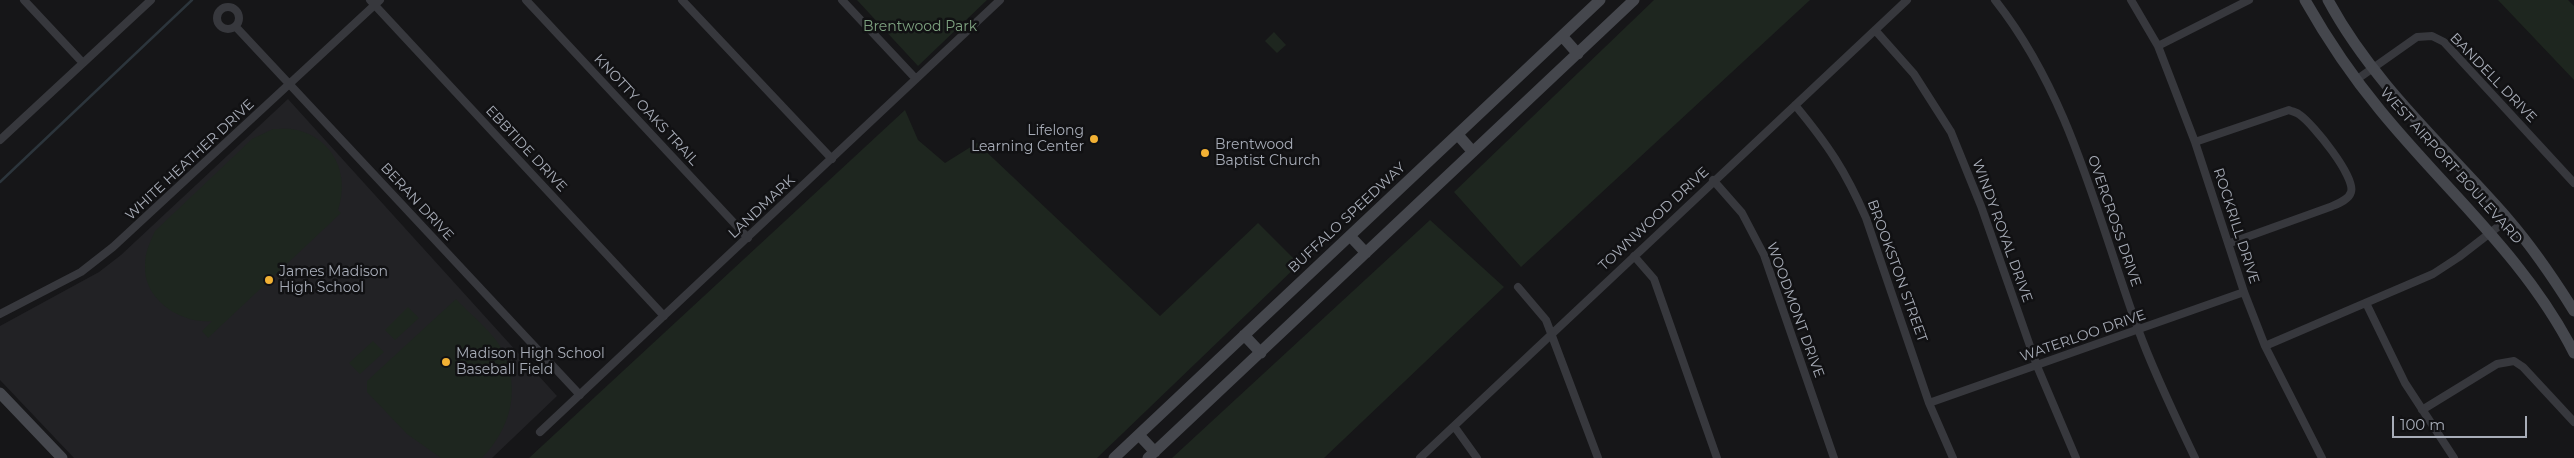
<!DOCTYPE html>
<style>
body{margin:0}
#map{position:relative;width:2574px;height:458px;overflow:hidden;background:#161618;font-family:Montserrat,sans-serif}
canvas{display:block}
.scale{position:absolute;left:2392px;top:416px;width:135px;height:22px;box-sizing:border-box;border:2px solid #a8adb8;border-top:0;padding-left:6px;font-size:15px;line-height:18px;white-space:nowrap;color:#a8adb8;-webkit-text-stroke:4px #111113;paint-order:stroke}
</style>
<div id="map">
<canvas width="2574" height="458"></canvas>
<div class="scale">100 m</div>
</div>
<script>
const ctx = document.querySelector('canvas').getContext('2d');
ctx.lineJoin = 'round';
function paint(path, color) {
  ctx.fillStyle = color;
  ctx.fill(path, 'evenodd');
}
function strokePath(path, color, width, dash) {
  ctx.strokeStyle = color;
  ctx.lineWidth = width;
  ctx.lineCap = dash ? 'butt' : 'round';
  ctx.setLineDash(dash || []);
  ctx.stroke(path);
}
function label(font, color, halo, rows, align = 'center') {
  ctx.font = font + ' Montserrat,sans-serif';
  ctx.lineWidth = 5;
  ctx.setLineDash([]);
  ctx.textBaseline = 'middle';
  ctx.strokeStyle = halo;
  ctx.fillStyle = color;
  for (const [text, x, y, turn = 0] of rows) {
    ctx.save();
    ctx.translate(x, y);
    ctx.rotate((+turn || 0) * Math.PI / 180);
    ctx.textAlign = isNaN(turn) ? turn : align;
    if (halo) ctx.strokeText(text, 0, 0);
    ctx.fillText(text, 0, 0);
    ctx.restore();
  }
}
paint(new Path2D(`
 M288 99 557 396 492 458H74L0 380V326L99 272 121 255Z`), '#222225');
paint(new Path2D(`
 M857 0H987L918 66Z
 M1654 0H1810L1521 267 1454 192Z
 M2498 0H2568L2574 6V80Z
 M1274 32 1286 45 1277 53 1265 41Z
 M905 110 918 140 945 163 977 143 1160 316 1258 223 1299 264 1097 458H529Z
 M273 129C280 129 290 128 297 130 334 139 350 175 338 210L341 213 208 338 202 331 212 321C181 324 143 300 145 265 145 252 150 242 155 231L252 139Z
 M1430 220 1504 287 1324 458H1172Z
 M456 299C467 311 492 332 500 346 522 386 512 427 482 458H441L407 434 367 392V381Z
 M408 307 419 318 395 340 385 330Z
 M373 341 384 352 360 374 349 363Z`), '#1e261f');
strokePath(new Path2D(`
 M0 182 192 0`), '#2c353c', 2.5);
strokePath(new Path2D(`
 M24 0 83 63
 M370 0 664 316
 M526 0 748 238
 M682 0 832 159
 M842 0 916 79
 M1995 0C2071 96 2097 217 2138 329 2154 373 2175 416 2195 458
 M2131 0 2158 46 2195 142 2244 292 2265 346 2322 458
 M217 18a11 11 0 1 1 22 0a11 11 0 1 1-22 0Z
 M236 27 580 395
 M1875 30 1914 74 1951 132 1981 206 2037 366 2076 458
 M2158 46 2249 0
 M2356 80 2417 37 2432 36 2444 42 2574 183
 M1795 105C1828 145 1845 170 1866 218L1929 403 1953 458
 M0 140 151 0
 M2195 142 2289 110C2293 112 2297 112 2300 115 2313 124 2356 177 2351 192 2349 200 2337 204 2330 207L2230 243
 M1713 180 1742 213 1764 255 1834 458
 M1634 256 1654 279 1717 458
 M1518 287 1546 320 1598 458
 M2366 303 2405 383 2454 458
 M0 314 81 272 113 247 380 0
 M2265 346 2433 274 2459 257 2508 219
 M1929 403 2244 292
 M2422 410 2497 364 2514 361 2523 367 2574 422
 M1454 426 1477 458
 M540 432 1000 0
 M1420 458 1907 0`), '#37383d', 8);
strokePath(new Path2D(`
 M2305 0C2327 39 2352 76 2380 110 2446 191 2526 258 2574 353
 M2328 0C2373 84 2446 148 2508 219 2533 248 2554 279 2574 311
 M1562 36 1578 54
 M1458 135 1473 152
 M1350 236 1366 253
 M1244 335 1261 353
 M0 393 62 458
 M1139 435 1155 452
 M1114 458 1600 0
 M1148 458 1634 0`), '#45474d', 11);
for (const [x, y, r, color] of [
 [1094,139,5,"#f2b134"],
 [1205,153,5,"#f2b134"],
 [269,280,5,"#f2b134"],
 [446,362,5,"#f2b134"]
]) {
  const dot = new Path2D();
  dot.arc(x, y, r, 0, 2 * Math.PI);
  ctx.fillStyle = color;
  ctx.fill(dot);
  strokePath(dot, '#111113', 2);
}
label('14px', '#7fa381', '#111113', [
 ["Brentwood Park",920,27]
]);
label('14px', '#a8adb8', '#111113', [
 ["BANDELL DRIVE",2493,78,46],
 ["KNOTTY OAKS TRAIL",646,110,47],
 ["EBBTIDE DRIVE",526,149,47],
 ["WHITE HEATHER DRIVE",190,160,-43],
 ["WEST AIRPORT BOULEVARD",2451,166,48],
 ["BERAN DRIVE",417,202,47],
 ["LANDMARK",762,207,-43],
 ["BUFFALO SPEEDWAY",1347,218,-43],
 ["TOWNWOOD DRIVE",1654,219,-43],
 ["OVERCROSS DRIVE",2114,221,71],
 ["ROCKRILL DRIVE",2236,226,72],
 ["WINDY ROYAL DRIVE",2002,231,70],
 ["BROOKSTON STREET",1897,271,70],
 ["WOODMONT DRIVE",1795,310,70],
 ["WATERLOO DRIVE",2083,336,-19]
]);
label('14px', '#a8adb8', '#111113', [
 ["Lifelong",1084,131,"right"],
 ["Learning Center",1084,147,"right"],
 ["Brentwood",1215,145],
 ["Baptist Church",1215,161],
 ["James Madison",279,272],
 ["High School",279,288],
 ["Madison High School",456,354],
 ["Baseball Field",456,370]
], 'left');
</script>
